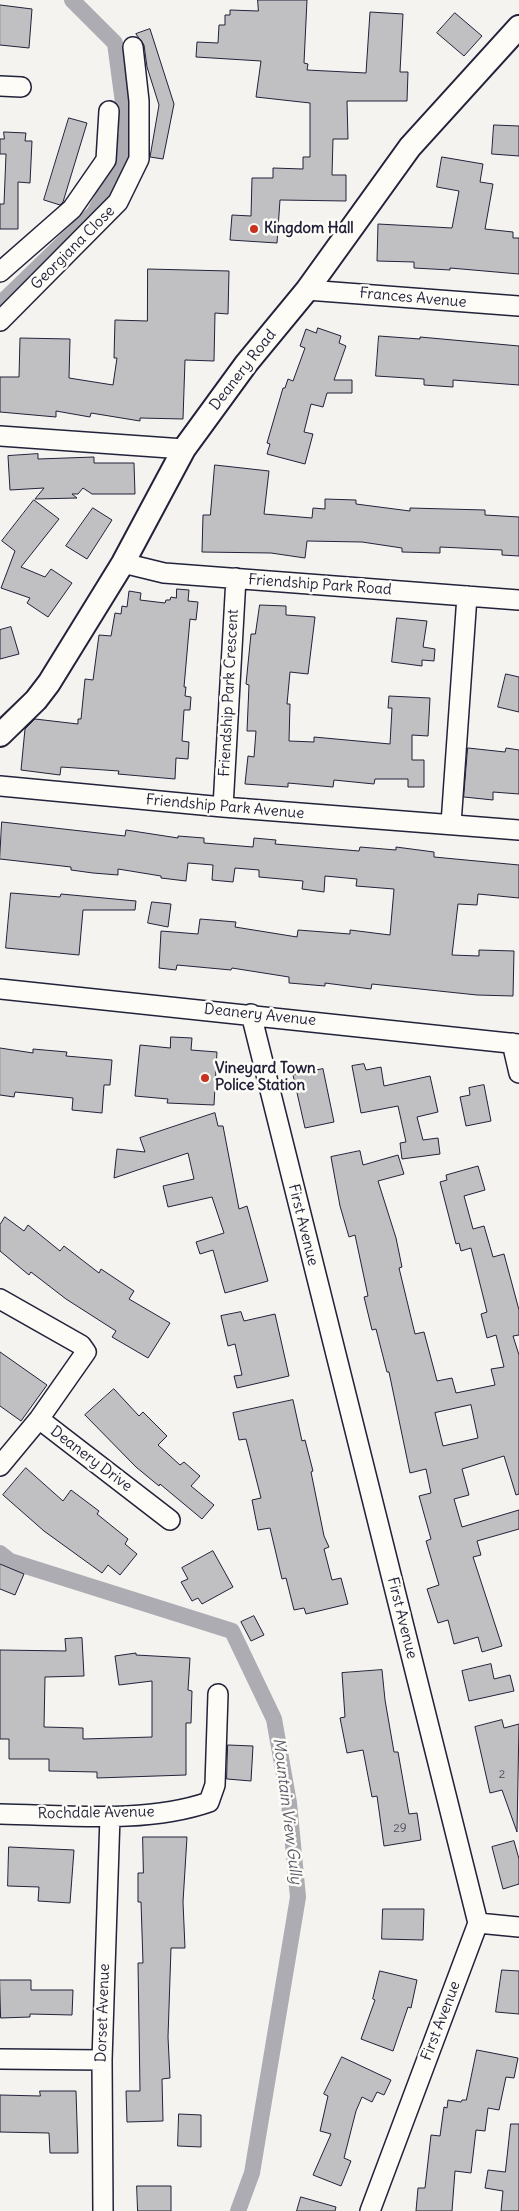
<!DOCTYPE html>
<style>
body{margin:0}
canvas{display:block;background:#f4f3ef}
</style>
<canvas width="519" height="2211"></canvas>
<script>
const ctx = document.querySelector('canvas').getContext('2d');
ctx.lineJoin = 'round';
function strokePath(path, color, width, dash) {
  ctx.strokeStyle = color;
  ctx.lineWidth = width;
  ctx.lineCap = dash ? 'butt' : 'round';
  ctx.setLineDash(dash || []);
  ctx.stroke(path);
}
function paint(path, color) {
  ctx.fillStyle = color;
  ctx.fill(path, 'evenodd');
}
function label(font, color, halo, rows, align = 'center') {
  ctx.font = font + ' Delius,sans-serif';
  ctx.lineWidth = 5;
  ctx.setLineDash([]);
  ctx.textBaseline = 'middle';
  ctx.strokeStyle = halo;
  ctx.fillStyle = color;
  for (const [text, x, y, turn = 0] of rows) {
    ctx.save();
    ctx.translate(x, y);
    ctx.rotate((+turn || 0) * Math.PI / 180);
    ctx.textAlign = isNaN(turn) ? turn : align;
    if (halo) ctx.strokeText(text, 0, 0);
    ctx.fillText(text, 0, 0);
    ctx.restore();
  }
}
strokePath(new Path2D(`
 M0 304 94 213 115 175 127 133 115 43 72 0
 M0 1553 10 1561 232 1631 274 1719 289 1803 298 1897 252 2173 238 2211`), '#acacb2', 16);
const building = new Path2D(`
 M258 0H307L304 63 308 64 307 70 366 73 370 12 403 14 400 72H408L407 101H347L348 139H333L332 175H346V201L280 200 277 243 230 240 232 215 251 216 252 178H273V168L303 169V157H310V103L256 97 261 61 196 57 197 42 218 43 219 25H225V15H230V10L258 11Z
 M0 5 32 9 29 48 0 45Z
 M455 13 482 36 464 56 437 33Z
 M150 29 174 104 163 159 150 157 159 105 147 67 144 45 136 34Z
 M69 118 87 123 63 202 60 205 44 200Z
 M494 125 519 126V156L492 154Z
 M4 132 26 133 25 141H32L30 183 18 182V229H0V204H4L6 154H0V139H4Z
 M442 157 483 164 480 182 493 184 485 229 513 232V238H519V274L450 268V270L414 268V262L377 261 378 224 452 228 459 191 437 187Z
 M148 269 229 271 228 314 215 313 214 361 185 360 183 419 140 418V421L91 413 90 417 56 411V417L0 412V377H19L20 338 70 339 69 378 113 385 117 358H114L115 320 147 321Z
 M318 328 341 336 339 343 346 346 334 380H352V393H327L323 407 311 404 304 432 313 434 305 464 267 454 270 444 267 443 283 388H285L288 379 293 381 305 348 300 346 306 329 316 333Z
 M379 336 420 339V337L519 346V385L453 380V387L424 385V379L376 376Z
 M38 454V459L94 457V463H134L135 494H92L83 488 78 494H72L77 498 35 499 44 488 10 490 8 456Z
 M215 465 269 471 264 514 312 518 313 508 325 509V499L356 500V504L410 511V508L485 510V515L519 517V556L502 555V550L440 547V553L402 552V548L362 542 307 541 305 558 271 553 202 552 203 515H210Z
 M34 500 59 519 21 567 45 577 51 569 72 583 48 617 27 603 30 598 1 588 15 551 2 541Z
 M93 508 112 520 87 559 66 546Z
 M177 589 189 590 188 601 198 602 196 620 190 619 184 687H186L185 696 191 697 190 710H184L182 741 189 742 188 759 176 758 175 779 118 774 119 771 61 767 60 775 21 770 25 729 35 719 78 724V719H81L85 679 93 680 99 635 111 636 115 613 121 614 122 606 127 607 129 591 141 593 140 600 165 603 166 600H170L171 597 176 598Z
 M260 605 286 606V615L315 617 308 674 290 672 287 704H290L289 741 314 742V737L390 744 392 708H388L389 696 430 698 428 736 412 735V760H424V787H408V779H375L374 784 334 780 333 787 288 783V787L245 784 248 756 254 757 256 731H247L249 685 246 684 251 634H255Z
 M397 618 427 621 423 647 435 649 434 661 422 660V666L392 662Z
 M11 627 19 654 0 659V630Z
 M506 674 519 677V712L498 707Z
 M468 748 505 752 506 748 519 750V794L493 792V800L464 797Z
 M2 822 125 836 126 830 178 838V836L204 838V843L253 847 254 838 276 840 275 844 359 851 360 847 396 850V847L434 852V857L519 865V898L478 894 477 905 458 904 452 955 479 956V950L514 951 513 996 477 995 372 984 371 989 325 983V986L289 983V977L232 968 231 970 177 965 176 970 159 968 161 931 198 934 200 919 236 922 235 927 297 937 298 930 350 934V930L390 935 394 889 356 886 357 879 325 876 324 892 302 889 303 881 259 877V870L235 868 233 882 212 880 213 865 188 863 186 881 161 878V876L118 869V875L93 873 71 870V867L0 859Z
 M11 893 60 897 61 894 136 901 135 910H83L79 955 6 948Z
 M152 902 171 904 168 927 148 923Z
 M171 1037 192 1038 191 1050 217 1052 214 1105 167 1103 168 1099 135 1096 140 1045 170 1048Z
 M0 1048 33 1053V1049L67 1052 66 1056 112 1060 110 1085H104L102 1113 72 1110 73 1098 15 1092 14 1097 0 1095Z
 M364 1064 366 1070 381 1067 384 1086 430 1076 438 1112 417 1117 423 1140 438 1138 440 1154 402 1159 400 1143 406 1142 398 1106 361 1113 352 1066Z
 M323 1069 334 1122 305 1128 293 1075Z
 M484 1085 491 1121 466 1126 460 1097 470 1095 469 1088Z
 M215 1113 218 1126H223L239 1209 247 1206 268 1281 225 1293 213 1250 200 1254 196 1242 224 1233 212 1197 168 1207 163 1186 194 1179 188 1153 114 1178 117 1149 145 1152 140 1138Z
 M360 1151 363 1165 398 1155 404 1174 378 1181 396 1238 402 1267 399 1268 415 1334 424 1332 437 1381 452 1378 456 1393 495 1385 491 1369 504 1367 496 1335 487 1338 481 1314 487 1312 471 1248 461 1251 459 1243 456 1244 440 1182 447 1180 446 1175 478 1166 485 1190 464 1196 473 1229 484 1226 493 1257 504 1254 519 1310V1335L513 1336 519 1355V1494L516 1495 504 1456 462 1469 469 1495 454 1499 462 1527 519 1510V1529L477 1541 481 1555 473 1557 502 1646 482 1652 478 1637 454 1644 448 1620 438 1623 427 1589 439 1585 426 1541 431 1539 419 1496 431 1493 426 1469 410 1473 389 1372H387L376 1329 372 1330 364 1297 368 1296 355 1235 349 1237 340 1206 331 1157ZM471 1405 478 1438 443 1446 435 1413Z
 M5 1217 24 1231 28 1225 60 1251 64 1246 99 1273 101 1269 134 1291 129 1299 170 1323 148 1358 112 1337 116 1331 66 1299 31 1272 29 1275 0 1251V1225Z
 M241 1312 244 1321 275 1314 289 1376 237 1388 234 1376 242 1375 235 1344 228 1346 221 1316Z
 M0 1352 47 1385 21 1421 0 1406Z
 M114 1389 139 1416 143 1412 167 1436 158 1445 180 1465 184 1462 200 1476 191 1486 214 1505 202 1519 160 1484 159 1486 136 1467 85 1415Z
 M293 1400 302 1441 305 1440 313 1471 311 1472 324 1536 329 1547 324 1549 332 1580 341 1578 348 1604 306 1614 304 1608 294 1610 286 1578 282 1579 270 1528 258 1530 252 1500 261 1498 246 1439 239 1440 233 1413Z
 M26 1468 63 1501 71 1490 99 1511 97 1514 128 1539 125 1544 137 1554 120 1575 108 1565 102 1573 44 1531 3 1495Z
 M213 1551 233 1587 202 1604 198 1598 192 1601 181 1582 188 1579 182 1568Z
 M0 1564 24 1574 15 1595 0 1589Z
 M254 1616 264 1635 251 1641 241 1622Z
 M82 1638 84 1676 45 1677 44 1727 83 1728V1739L152 1737V1681L119 1685 115 1656 136 1653V1655L190 1658 188 1690 192 1691 191 1723H186V1775L97 1778V1772L49 1771V1759H9V1739H0V1650L66 1651 65 1639Z
 M491 1664 494 1679 510 1675 514 1691 469 1701 462 1671Z
 M382 1670 385 1700 394 1752H398L409 1814 417 1813 421 1840 384 1846 377 1796 372 1797 363 1750 347 1753 340 1718 345 1717 342 1673Z
 M502 1720 504 1728 519 1724 517 1832 502 1790 490 1793 475 1727Z
 M228 1745 253 1746 251 1781 227 1779Z
 M143 1837H187L183 1902 185 1948H171L168 2037 170 2078 162 2079 163 2121 127 2122 126 2091H140L138 1963H143L141 1902H138V1873H143Z
 M514 1841 519 1859V1884L503 1889 492 1847Z
 M9 1847 74 1850 70 1903 38 1901 39 1887 8 1886Z
 M383 1909H424L423 1940 382 1939Z
 M502 1970 519 1971V2014L496 2012Z
 M380 1971 417 1980 411 2008 408 2007 393 2051 361 2039 375 2000 373 1999Z
 M0 1980H31V1990H73L72 2015 30 2014V2017L1 2018Z
 M477 2050 518 2058 514 2078 506 2077 499 2110 488 2108 485 2131 476 2130 471 2173 455 2171 452 2211H416L418 2188H425L431 2135 440 2136 444 2107 447 2108 448 2100 461 2102 462 2100H466Z
 M342 2057 391 2080 384 2095 377 2092 372 2102 362 2097 356 2111 344 2158 351 2161 341 2186 313 2175 331 2134 320 2131 328 2096 324 2094Z
 M40 2091H76L78 2153H50L49 2133 0 2132V2095L40 2096Z
 M179 2114 201 2115V2147L178 2146Z
 M511 2124H519V2211H501L503 2191 485 2188 488 2170 505 2172Z
 M137 2186H171V2211H138Z
 M301 2197 336 2207 335 2211H297Z`);
paint(building, '#c0bfc2');
strokePath(building, '#22223b', 1);
const minor = new Path2D(`
 M0 86 21 87
 M0 272 72 209 106 160 109 111
 M307 290 519 306
 M0 321 118 202 139 159V101L133 47
 M0 436 184 449
 M123 563 164 573 519 600
 M0 786 223 807 519 830
 M223 807 236 578
 M451 824 467 596
 M0 989 519 1044
 M251 1014 478 1923 370 2211
 M512 1043 519 1073
 M0 1299 81 1345 86 1352 39 1419 0 1466
 M39 1419 170 1520
 M0 1814C66 1815 146 1824 209 1802L215 1785 218 1694
 M478 1923 519 1927
 M0 2059 102 2060
 M103 2211 102 2060 110 1816`);
const tertiary = new Path2D(`
 M0 735 36 700 49 683 123 563 184 449 246 364 307 290 410 147 519 27`);
strokePath(minor, '#22223b', 22);
strokePath(tertiary, '#22223b', 26);
strokePath(minor, '#fdfcf7', 19);
strokePath(tertiary, '#fdfcf7', 22);
for (const [x, y, r, color] of [
 [254,229,5,"#c8321e"],
 [205,1078,5,"#c8321e"]
]) {
  const dot = new Path2D();
  dot.arc(x, y, r, 0, 2 * Math.PI);
  ctx.fillStyle = color;
  ctx.fill(dot);
  strokePath(dot, '#fdfcf7', 2);
}
label('12px', '#4a495d', null, [
 ["2",502,1775],
 ["29",400,1829]
]);
label('bold 15px', '#22223b', '#fdfcf7', [
 ["Kingdom Hall",264,229],
 ["Vineyard Town",215,1069],
 ["Police Station",215,1086]
], 'left');
label('15px', '#22223b', '#fdfcf7', [
 ["Georgiana Close",73,248,-45],
 ["Frances Avenue",413,298,5],
 ["Deanery Road",243,370,-52],
 ["Friendship Park Road",320,585,4],
 ["Friendship Park Crescent",229,693,-87],
 ["Friendship Park Avenue",225,807,5],
 ["Deanery Avenue",260,1015,6],
 ["First Avenue",303,1225,76],
 ["Deanery Drive",91,1459,37],
 ["First Avenue",402,1618,76],
 ["Rochdale Avenue",96,1813,-1],
 ["Dorset Avenue",103,2013,-88],
 ["First Avenue",441,2021,-69]
]);
label('italic 16px', '#59596b', '#fdfcf7', [
 ["Mountain View Gully",287,1811,83]
]);
</script>
